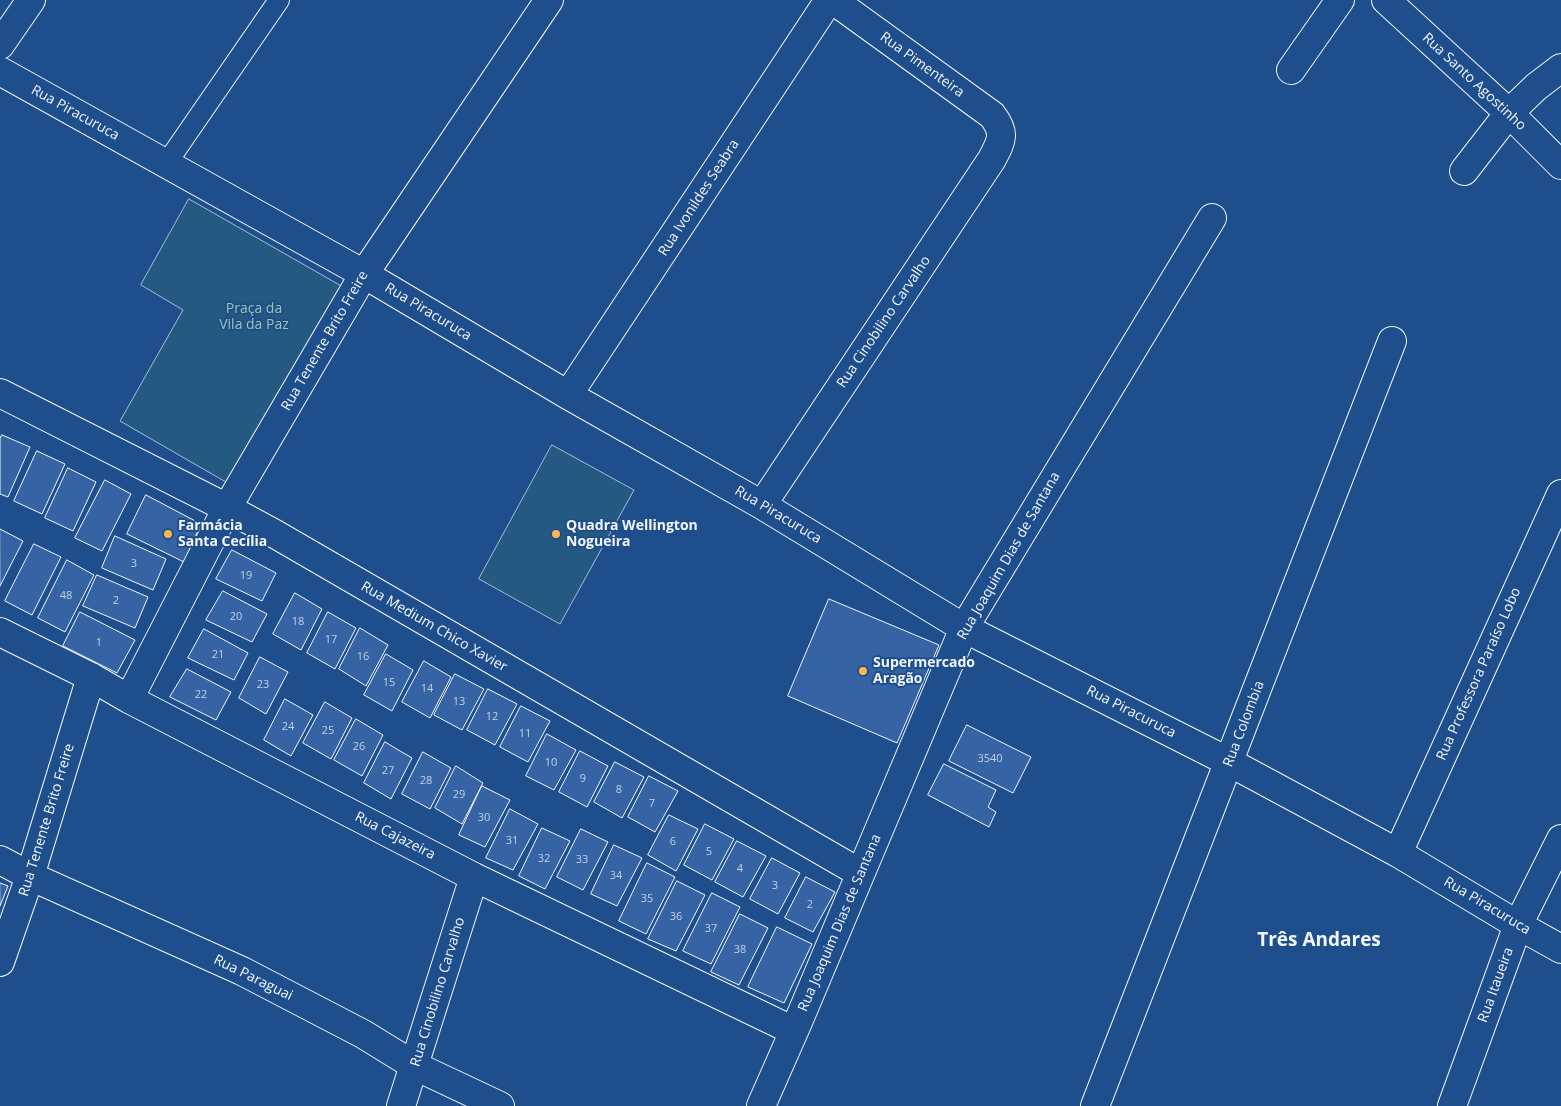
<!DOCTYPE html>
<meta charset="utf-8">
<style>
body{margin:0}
canvas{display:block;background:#1f4e8c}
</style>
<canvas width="1561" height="1106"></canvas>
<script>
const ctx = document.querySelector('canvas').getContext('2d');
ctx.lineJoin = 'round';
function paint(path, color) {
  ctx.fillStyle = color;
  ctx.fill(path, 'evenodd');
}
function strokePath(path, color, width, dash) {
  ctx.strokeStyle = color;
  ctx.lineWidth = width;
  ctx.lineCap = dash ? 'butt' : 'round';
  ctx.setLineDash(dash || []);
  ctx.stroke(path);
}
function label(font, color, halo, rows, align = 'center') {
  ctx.font = font + ' "Open Sans",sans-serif';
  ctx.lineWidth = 4;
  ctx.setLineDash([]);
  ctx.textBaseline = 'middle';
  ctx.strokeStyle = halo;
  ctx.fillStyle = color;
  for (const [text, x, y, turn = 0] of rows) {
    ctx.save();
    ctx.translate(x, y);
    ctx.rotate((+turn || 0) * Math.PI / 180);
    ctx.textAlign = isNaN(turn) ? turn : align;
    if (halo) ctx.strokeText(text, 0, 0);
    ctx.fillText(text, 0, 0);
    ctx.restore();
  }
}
const green = new Path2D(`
 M189 199 350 291 238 489 120 421 183 310 141 285Z
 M552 445 634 490 560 624 479 579Z`);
paint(green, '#245a82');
strokePath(green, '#a8bbd7', 1);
const building = new Path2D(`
 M2 435 30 447 8 497 0 494V439Z
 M37 451 65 464 42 514 14 501Z
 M68 468 96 482 73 531 45 518Z
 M105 480 131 494 102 551 75 538Z
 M146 495 201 524 184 562 127 534Z
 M0 529 23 541 0 586Z
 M115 536 166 559 153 590 102 568Z
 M34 544 61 557 32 615 5 601Z
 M232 550 276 573 262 601 216 579Z
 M67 560 94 575 65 632 38 618Z
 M97 575 148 597 135 628 83 606Z
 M223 591 267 614 252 642 206 620Z
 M295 593 322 609 301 650 273 634Z
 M829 599 939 645 897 743 788 696Z
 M80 612 135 640 117 673 63 646Z
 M328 612 356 628 335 669 307 653Z
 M360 628 388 645 366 686 339 669Z
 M204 629 248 653 234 680 188 658Z
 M386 654 413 670 392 711 364 695Z
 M260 657 288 672 266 714 239 698Z
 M424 661 451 677 430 718 402 702Z
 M187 669 231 692 216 720 170 697Z
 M455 674 484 689 462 730 434 715Z
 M488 689 517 704 495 745 467 730Z
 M285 699 313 715 291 756 264 740Z
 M325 702 352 718 331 759 303 743Z
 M521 706 550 721 528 762 500 747Z
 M356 719 383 735 362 776 334 760Z
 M967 725 1031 757 1013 793 949 761Z
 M547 734 576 750 554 790 526 776Z
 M385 742 412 758 391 799 364 783Z
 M580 751 608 766 587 807 559 792Z
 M423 752 451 768 430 809 402 794Z
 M615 762 644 777 622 818 594 802Z
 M944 764 996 790 988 807 996 812 989 827 928 795Z
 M456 766 483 783 462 824 435 808Z
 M649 776 678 791 655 832 628 817Z
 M482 786 510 800 485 847 459 835Z
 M510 809 538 824 513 870 486 858Z
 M669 815 698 829 676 871 648 855Z
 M705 824 734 839 712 880 684 865Z
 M542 828 570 841 545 889 519 876Z
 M581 829 608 842 583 890 557 877Z
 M737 841 766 856 743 897 715 882Z
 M614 845 642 858 617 906 591 894Z
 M772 858 800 873 778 914 750 899Z
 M647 863 675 877 646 934 619 921Z
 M806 877 835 892 813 932 785 918Z
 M677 881 705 895 676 951 648 939Z
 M0 883 8 886 0 906Z
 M712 893 740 907 711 964 683 951Z
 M740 914 768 928 739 985 711 972Z
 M777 927 812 944 784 1003 748 987Z`);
paint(building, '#3563a3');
strokePath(building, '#f2f6ff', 1);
const pedestrian = new Path2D(`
 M166 164 279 0`);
const minor = new Path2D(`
 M1386 0 1509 113 1561 165
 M0 45 31 0
 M1291 70 1340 0
 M0 71 364 274 568 395 762 505 964 628 1229 762 1398 853 1518 925 1561 949
 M1464 171 1509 113 1536 87 1561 68
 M0 393 227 508 275 534 860 873
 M568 395 829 0
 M762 505 992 159C1002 140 1006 133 992 115L833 0
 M0 632 91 677 129 699 474 877 794 1031
 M129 699 227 508 364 274 549 0
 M1398 853 1561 494
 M0 860 30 876 242 971 363 1034 415 1066 500 1106
 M0 962 30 876 91 677
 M401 1106 474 877
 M761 1106 798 1022 964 628 1212 218
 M1095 1106 1392 341
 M1452 1106 1518 925 1561 839`);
strokePath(pedestrian, '#f2f6ff', 22);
strokePath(minor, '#f2f6ff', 30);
strokePath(pedestrian, '#1f4e8c', 20);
strokePath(minor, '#1f4e8c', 28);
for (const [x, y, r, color] of [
 [168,534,5,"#ffb74d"],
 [556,534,5,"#ffb74d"],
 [863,671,5,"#ffb74d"]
]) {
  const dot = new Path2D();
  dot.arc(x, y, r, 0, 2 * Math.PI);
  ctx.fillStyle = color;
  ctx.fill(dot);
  strokePath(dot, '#1f4e8c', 2);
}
label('11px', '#c3d1e8', null, [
 ["3",134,564],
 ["19",246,576],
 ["48",66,596],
 ["2",116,601],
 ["20",236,617],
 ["18",298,622],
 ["17",331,640],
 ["1",99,643],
 ["21",218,655],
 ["16",363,657],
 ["15",389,683],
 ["23",263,685],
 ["14",427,689],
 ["22",201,695],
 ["13",459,702],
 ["12",492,717],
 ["24",288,727],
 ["25",328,731],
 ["11",525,734],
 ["26",359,747],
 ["3540",990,759],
 ["10",551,763],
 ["27",388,771],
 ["9",583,779],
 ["28",426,781],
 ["8",619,790],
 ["29",459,795],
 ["7",652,804],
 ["30",484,818],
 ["31",512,841],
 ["6",673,842],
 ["5",709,852],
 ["32",544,859],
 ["33",582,860],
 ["4",740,869],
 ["34",616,876],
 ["3",775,886],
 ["35",647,899],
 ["2",810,905],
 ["36",676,917],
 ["37",711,929],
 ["38",740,950]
]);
label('14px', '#f2f6ff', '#1f4e8c', [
 ["Rua Pimenteira",922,65,36],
 ["Rua Santo Agostinho",1474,82,43],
 ["Rua Piracuruca",75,113,29],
 ["Rua Ivonildes Seabra",699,198,-57],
 ["Rua Piracuruca",428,312,31],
 ["Rua Cinobilino Carvalho",884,322,-56],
 ["Rua Tenente Brito Freire",325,341,-60],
 ["Rua Piracuruca",778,515,31],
 ["Rua Joaquim Dias de Santana",1009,556,-60],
 ["Rua Medium Chico Xavier",434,627,30],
 ["Rua Professora Paraíso Lobo",1479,674,-66],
 ["Rua Piracuruca",1131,712,27],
 ["Rua Colombia",1244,724,-69],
 ["Rua Tenente Brito Freire",47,820,-73],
 ["Rua Cajazeira",395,836,27],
 ["Rua Piracuruca",1487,906,31],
 ["Rua Joaquim Dias de Santana",840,923,-67],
 ["Rua Paraguai",253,978,26],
 ["Rua Itaueira",1496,985,-70],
 ["Rua Cinobilino Carvalho",438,992,-73]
]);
label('14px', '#97c8a6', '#1f4e8c', [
 ["Praça da",254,309],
 ["Vila da Paz",254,325]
]);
label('bold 14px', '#f2f6ff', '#1f4e8c', [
 ["Farmácia",178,526],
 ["Santa Cecília",178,542],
 ["Quadra Wellington",566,526],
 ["Nogueira",566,542],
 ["Supermercado",873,663],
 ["Aragão",873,679]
], 'left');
label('bold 19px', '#f2f6ff', '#1f4e8c', [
 ["Três Andares",1319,941]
]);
</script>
